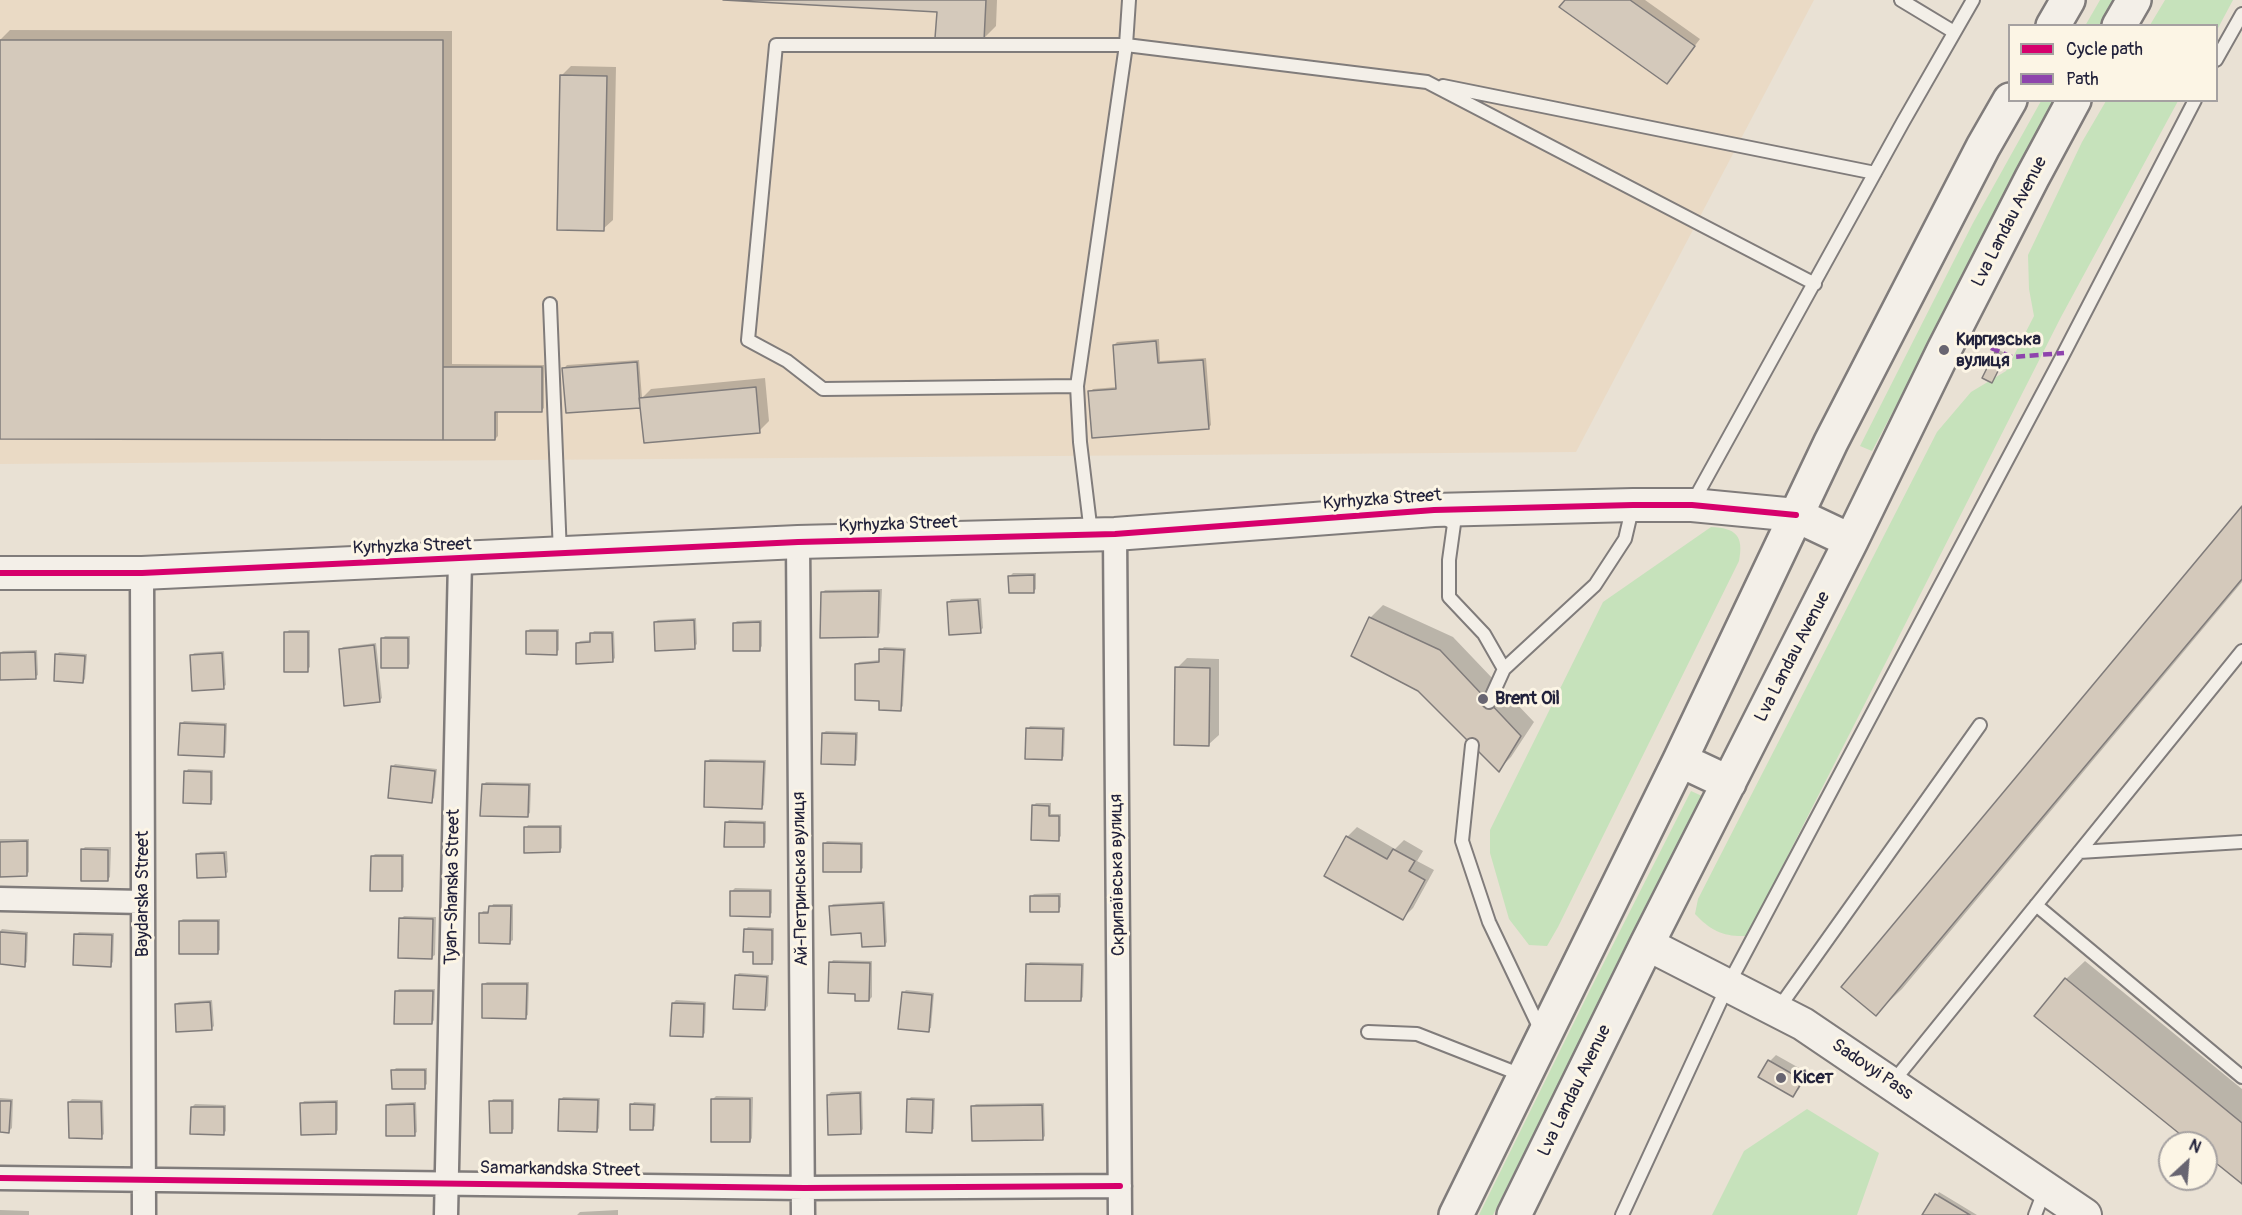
<!DOCTYPE html>
<meta charset="utf-8">
<style>
body{margin:0}
#map{position:relative;width:2242px;height:1215px;overflow:hidden;background:#e9e1d4;font-family:Pangolin,sans-serif}
canvas{display:block}
.legend{position:absolute;left:2008px;top:24px;width:210px;height:78px;box-sizing:border-box;background:#fcf5e5;border:2px solid #a5a1a1;margin:0;padding:8px 10px;list-style:none;font-size:18px;color:#22223b}
.legend li{display:flex;align-items:center;gap:12px;height:30px}
.legend b{width:30px;border:2px solid #a5a1a1}
.north{position:absolute;left:2158px;top:1131px;width:60px;height:60px;box-sizing:border-box;background:#fcf5e5;border:2px solid #a5a1a1;border-radius:50%;rotate:26deg;font-size:16px;font-weight:700;line-height:24px;text-align:center;color:#22223b}
.north::after{content:'';display:block;margin:auto;width:21px;height:27px;background:#686571;clip-path:polygon(50% 0,100% 100%,50% 72%,0 100%)}
</style>
<div id="map">
<canvas width="2242" height="1215"></canvas>
<ul class="legend">
<li><b style="height:8px;background:#d6006c"></b>Cycle path</li>
<li><b style="height:8px;background:#8e44ad"></b>Path</li>
</ul>
<div class="north">N</div>
</div>
<script>
const ctx = document.querySelector('canvas').getContext('2d');
ctx.lineJoin = 'round';
function paint(path, color) {
  ctx.fillStyle = color;
  ctx.fill(path, 'evenodd');
}
function strokePath(path, color, width, dash) {
  ctx.strokeStyle = color;
  ctx.lineWidth = width;
  ctx.lineCap = dash ? 'butt' : 'round';
  ctx.setLineDash(dash || []);
  ctx.stroke(path);
}
function label(font, color, halo, rows, align = 'center') {
  ctx.font = font + ' Pangolin,sans-serif';
  ctx.lineWidth = 6;
  ctx.setLineDash([]);
  ctx.textBaseline = 'middle';
  ctx.strokeStyle = halo;
  ctx.fillStyle = color;
  for (const [text, x, y, turn = 0] of rows) {
    ctx.save();
    ctx.translate(x, y);
    ctx.rotate((+turn || 0) * Math.PI / 180);
    ctx.textAlign = isNaN(turn) ? turn : align;
    if (halo) ctx.strokeText(text, 0, 0);
    ctx.fillText(text, 0, 0);
    ctx.restore();
  }
}
paint(new Path2D(`
 M0 0H1814L1576 452 0 464Z`), '#eadac5');
paint(new Path2D(`
 M2100 0H2117L2102 25 2085 26Z
 M2165 0H2233L2217 30 2216 26 2150 25Z
 M2041 101H2058L1872 451 1860 446 1973 223Z
 M2106 101H2178L2061 317 1747 936C1724 937 1711 931 1695 914L1698 899 1937 432 1971 392 2006 371 2034 316 2029 289 2028 255 2082 142Z
 M1711 527C1736 528 1744 536 1739 561L1558 927 1547 946 1529 945 1509 919 1490 853V830L1603 602Z
 M1691 791 1702 796 1493 1215H1479L1590 990Z
 M1807 1109 1879 1153 1857 1215H1712L1744 1151Z`), '#c6e2bb');
paint(new Path2D(`
 M735 0H997L996 26 983 39 938 11Z
 M1566 0H1645L1700 39 1667 82Z
 M10 30 452 31V364L544 365V408L541 411 498 410V436L495 439 0 40Z
 M571 66 616 67 613 220 603 229 561 76Z
 M1159 339 1160 361 1206 358 1211 425 1208 428 1090 392 1093 389 1117 387 1114 345 1117 342Z
 M1999 350 2007 354 1994 378 1984 377Z
 M639 360 642 398 651 389 765 378 769 421 759 431 642 404 639 406 564 368 567 365Z
 M2242 509V582L1902 989 1876 1014Z
 M1013 573H1036V589L1033 592 1010 576Z
 M882 589 880 633 877 636 822 593 825 590Z
 M981 598 983 628 980 631 949 602 951 599Z
 M1383 605 1453 637 1534 722 1511 757 1498 770 1419 690 1370 618Z
 M696 618 697 644 694 647 655 622 658 620Z
 M762 620V646L760 649 734 624 737 621Z
 M530 629H559V650L556 653 527 631Z
 M289 630H310V667L307 670 286 633Z
 M594 631H614L615 658 612 661 577 644 580 641 592 640V634Z
 M385 636H410V664L407 667 382 639Z
 M376 643 382 698 379 701 340 650 343 647Z
 M884 647 906 648 903 706 900 709 881 699 856 665 859 662 880 660 881 650Z
 M37 650 38 675 35 677 0 653 3 651Z
 M224 651 226 685 223 687 192 656 194 653Z
 M59 652 87 654 85 679 83 682 57 655Z
 M1187 658 1219 659V735L1209 744 1177 668Z
 M184 721 227 723 226 753 223 756 181 724Z
 M1030 726 1065 727 1064 756 1062 759 1028 729Z
 M826 731 858 732 857 760 854 763 823 733Z
 M710 759 766 760 764 805 762 807 707 761Z
 M395 764 437 769 434 798 431 801 392 767Z
 M188 769 213 770V800L210 802 186 772Z
 M486 782 531 783 530 813 527 815 483 785Z
 M1036 803H1051V814H1061V836L1058 839 1033 806Z
 M729 820 766 821V843L763 846 726 823Z
 M528 825H562V848L559 851 526 828Z
 M1357 827 1395 849 1404 840 1423 851 1417 861 1434 870 1413 908 1403 918 1347 837Z
 M0 839H29V872L26 875H0Z
 M827 841 863 842V868L860 871 824 844Z
 M85 847H111L110 877 107 880 82 850Z
 M227 851 228 872 225 875 198 855 200 852Z
 M375 854H404V887L401 890 372 857Z
 M735 888 772 889V913L769 915 732 891Z
 M1061 893V907L1058 910 1032 896 1034 894Z
 M885 901 887 942 885 945 862 931 830 907 833 904Z
 M493 904H513V940L510 942 481 914 483 911H490Z
 M404 916 436 917 435 955 432 957 401 919Z
 M183 919H220V950L217 952 180 921Z
 M748 927 774 928V960L771 963 754 950 745 930Z
 M2 929 28 932 27 962 24 965 0 962V931Z
 M79 932 114 933 113 962 110 965 76 935Z
 M833 960 872 961V997L869 1000 831 963Z
 M2085 961 2242 1089V1182L2206 1153V1143H2194L2066 979Z
 M1030 962 1084 963 1083 997 1080 1000 1027 965Z
 M739 973 769 975 768 1006 765 1009 736 976Z
 M487 982H529L528 1015 525 1017 484 984Z
 M399 989H435L434 1020 432 1023 397 991Z
 M906 990 934 993 931 1028 928 1030 903 993Z
 M212 1000 214 1026 211 1029 176 1004 179 1002Z
 M676 1000 706 1002 705 1033 702 1036 673 1003Z
 M1776 1055 1808 1073 1799 1089 1793 1095 1761 1077 1770 1061Z
 M396 1068H427V1084L424 1087 393 1071Z
 M862 1091 863 1129 861 1132 828 1095 831 1092Z
 M716 1096 753 1097 752 1138 750 1141 713 1099Z
 M563 1097 600 1098 599 1128 597 1131 561 1100Z
 M911 1097 935 1098 934 1129 931 1131 908 1100Z
 M0 1098 13 1099 12 1128 9 1131H0Z
 M72 1099 103 1100 104 1134 101 1137 69 1102Z
 M493 1099H514V1129L512 1131 491 1102Z
 M338 1100V1130L336 1133 302 1104 304 1101Z
 M416 1102 417 1132 414 1134 387 1105 390 1103Z
 M634 1102 656 1103 655 1126 653 1128 632 1105Z
 M1044 1103 1045 1136 1042 1139 973 1106 976 1104Z
 M195 1104 226 1105V1131L223 1134 192 1107Z
 M1939 1192 1977 1215H1923Z
 M0 1210 29 1211V1215H0Z
 M618 1210V1215H577L580 1212Z`), '#0003');
const building = new Path2D(`
 M723 0H986L984 41 935 38 937 12Z
 M1565 0H1630L1695 46 1667 84 1559 7Z
 M0 40H443V440L0 439Z
 M560 75 607 76 604 231 557 230Z
 M1156 341 1158 363 1203 360 1209 429 1092 438 1088 391 1116 389 1113 345Z
 M1995 352 2005 357 1992 383 1982 378Z
 M637 362 640 408 566 413 562 368Z
 M443 367H542V412H495V440H443Z
 M756 387 760 433 644 443 639 398Z
 M2242 506V579L1876 1016 1841 987Z
 M1034 575V593H1009L1008 576Z
 M879 591 878 637 820 638 821 592Z
 M978 600 981 633 949 635 947 602Z
 M1369 617 1440 650 1521 736 1499 772 1418 691 1351 656Z
 M694 620 695 649 655 651 654 622Z
 M760 622V651H733V623Z
 M526 631H557V655L526 654Z
 M284 632H308V672H284Z
 M590 633H612L613 662 576 664V643L590 642Z
 M381 638H408V668H381Z
 M374 645 380 702 344 706 339 649Z
 M879 649 904 650 901 711 879 710V701L855 700V664L879 662Z
 M35 652 36 679 0 680V653Z
 M222 653 224 689 192 691 190 655Z
 M55 654 85 656 83 683 54 681Z
 M1175 667 1210 668 1209 746 1174 745Z
 M180 723 225 725 224 757 178 755Z
 M1026 728 1063 729 1062 760 1025 759Z
 M822 733 856 734 855 765 821 764Z
 M705 761 764 762 762 809 704 807Z
 M391 766 435 771 432 803 388 798Z
 M184 771 211 772V804L183 803Z
 M482 784 529 785 528 817 480 816Z
 M1032 805 1049 806V816H1059V841L1031 840Z
 M725 822 764 823V847H724Z
 M524 827H560V852L524 853Z
 M1346 836 1387 859 1393 849 1415 861 1409 871 1425 880 1403 920 1324 876Z
 M27 841V876L0 877V842Z
 M823 843 861 844V872H823Z
 M81 849 108 850V881H81Z
 M224 853 226 877 197 878 196 854Z
 M371 856H402V891H370Z
 M730 891H770V917L730 916Z
 M1030 896H1059V912H1030Z
 M883 903 885 946 862 947 861 933 831 935 829 906Z
 M489 906H511L510 944 479 943V913H488Z
 M399 918 433 919 432 959 398 958Z
 M179 921H218V954H179Z
 M744 929 772 930V964H753V952H743Z
 M0 932 26 934 25 967 0 964Z
 M74 934 112 935 111 967 73 965Z
 M829 962 870 963 869 1001H855V994L828 993Z
 M1026 964 1082 965 1081 1001H1025Z
 M735 975 767 977 765 1010 733 1009Z
 M2065 978 2242 1123V1184L2206 1155V1143H2191L2034 1016Z
 M482 984H527L526 1019 482 1018Z
 M395 991H433L432 1024H394Z
 M902 992 932 995 929 1032 898 1029Z
 M210 1002 212 1030 176 1032 175 1004Z
 M672 1003 704 1004 703 1037 670 1036Z
 M1768 1060 1803 1080 1793 1097 1758 1077Z
 M391 1070H425V1089H392Z
 M860 1093 861 1134 828 1135 827 1095Z
 M559 1099 598 1100 597 1132 558 1131Z
 M711 1099H750V1142H711Z
 M907 1099 933 1100 932 1133 906 1132Z
 M0 1101H11L9 1133 0 1132Z
 M489 1101H512V1133H490Z
 M68 1102H101L102 1139 69 1138Z
 M336 1102V1134L301 1135 300 1103Z
 M414 1104 415 1136H386V1105Z
 M630 1104 654 1105 653 1130H630Z
 M1042 1105 1043 1140 972 1141 971 1106Z
 M191 1107H224V1135L190 1134Z
 M1935 1194 1970 1215H1922Z`);
paint(building, '#d4c9bb');
strokePath(building, '#807c7b', 1.5);
const lane = new Path2D(`
 M1901 0 1954 32
 M2216 60 2242 14
 M1443 86 1875 173
 M550 304 560 554
 M1077 386 823 389 787 361 748 340 776 45H1126L1427 82 1815 284
 M1693 502 1903 122 1973 0
 M1442 516 1454 524 1449 560V597L1484 634 1504 669 1595 585 1625 539 1633 505
 M1091 533 1080 442 1077 386 1126 45 1129 0
 M1489 702 1504 669
 M1472 745 1462 841 1489 922 1541 1031
 M2079 852 2242 842
 M2036 905 2242 1077
 M1778 1009 1980 725
 M1368 1032 1417 1034 1524 1076
 M1892 1083 2242 651
 M1622 1215 1728 985 2064 353 2195 100
 M2035 1215 2045 1189`);
const street = new Path2D(`
 M1115 534 1120 1215
 M798 542 803 1215
 M142 573 144 1215
 M0 899 143 902
 M0 1178 804 1188 1120 1186
 M446 1215 460 560`);
const secondary = new Path2D(`
 M0 573H142L798 542 1115 534 1434 510 1633 505H1692L1796 515
 M1647 944 1803 1024 2085 1215`);
const primary = new Path2D(`
 M2053 26 2068 0
 M2119 26 2134 0
 M1796 515 1851 541
 M1680 760 1729 783
 M1456 1215 1680 760 1831 442 1983 147 2010 100
 M1514 1215 1647 944 1851 541 1944 350 2032 178 2074 100`);
strokePath(lane, '#807c7b', 16);
strokePath(street, '#807c7b', 27);
strokePath(secondary, '#807c7b', 36);
strokePath(primary, '#807c7b', 38);
strokePath(lane, '#f3efe8', 12);
strokePath(street, '#f3efe8', 22);
strokePath(secondary, '#f3efe8', 32);
strokePath(primary, '#f3efe8', 33);
strokePath(new Path2D(`
 M1991 348 2012 357 2064 353`), '#8e44ad', 4.5, [9, 4.5]);
strokePath(new Path2D(`
 M0 573H142L798 542 1115 534 1434 510 1633 505H1692L1796 515
 M0 1178 804 1188 1120 1186`), '#d6006c', 6);
for (const [x, y, r, color] of [
 [1944,350,6,"#686571"],
 [1483,699,6,"#686571"],
 [1781,1078,6,"#686571"]
]) {
  const dot = new Path2D();
  dot.arc(x, y, r, 0, 2 * Math.PI);
  ctx.fillStyle = color;
  ctx.fill(dot);
  strokePath(dot, '#fcf5e5', 2);
}
label('18px', '#22223b', '#fcf5e5', [
 ["Lva Landau Avenue",2010,222,-63],
 ["Kyrhyzka Street",1382,500,-4],
 ["Kyrhyzka Street",898,525,-2],
 ["Kyrhyzka Street",412,547,-2],
 ["Lva Landau Avenue",1793,657,-63],
 ["Скрипаївська вулиця",1118,875,-91],
 ["Ай-Петринська вулиця",801,879,-91],
 ["Tyan-Shanska Street",453,887,-89],
 ["Baydarska Street",143,894,-90],
 ["Sadovyi Pass",1872,1070,34],
 ["Lva Landau Avenue",1575,1091,-64],
 ["Samarkandska Street",560,1170,1]
]);
label('bold 18px', '#22223b', '#fcf5e5', [
 ["Киргизська",1956,340],
 ["вулиця",1956,361],
 ["Brent Oil",1495,699],
 ["Кісет",1793,1078]
], 'left');
</script>
